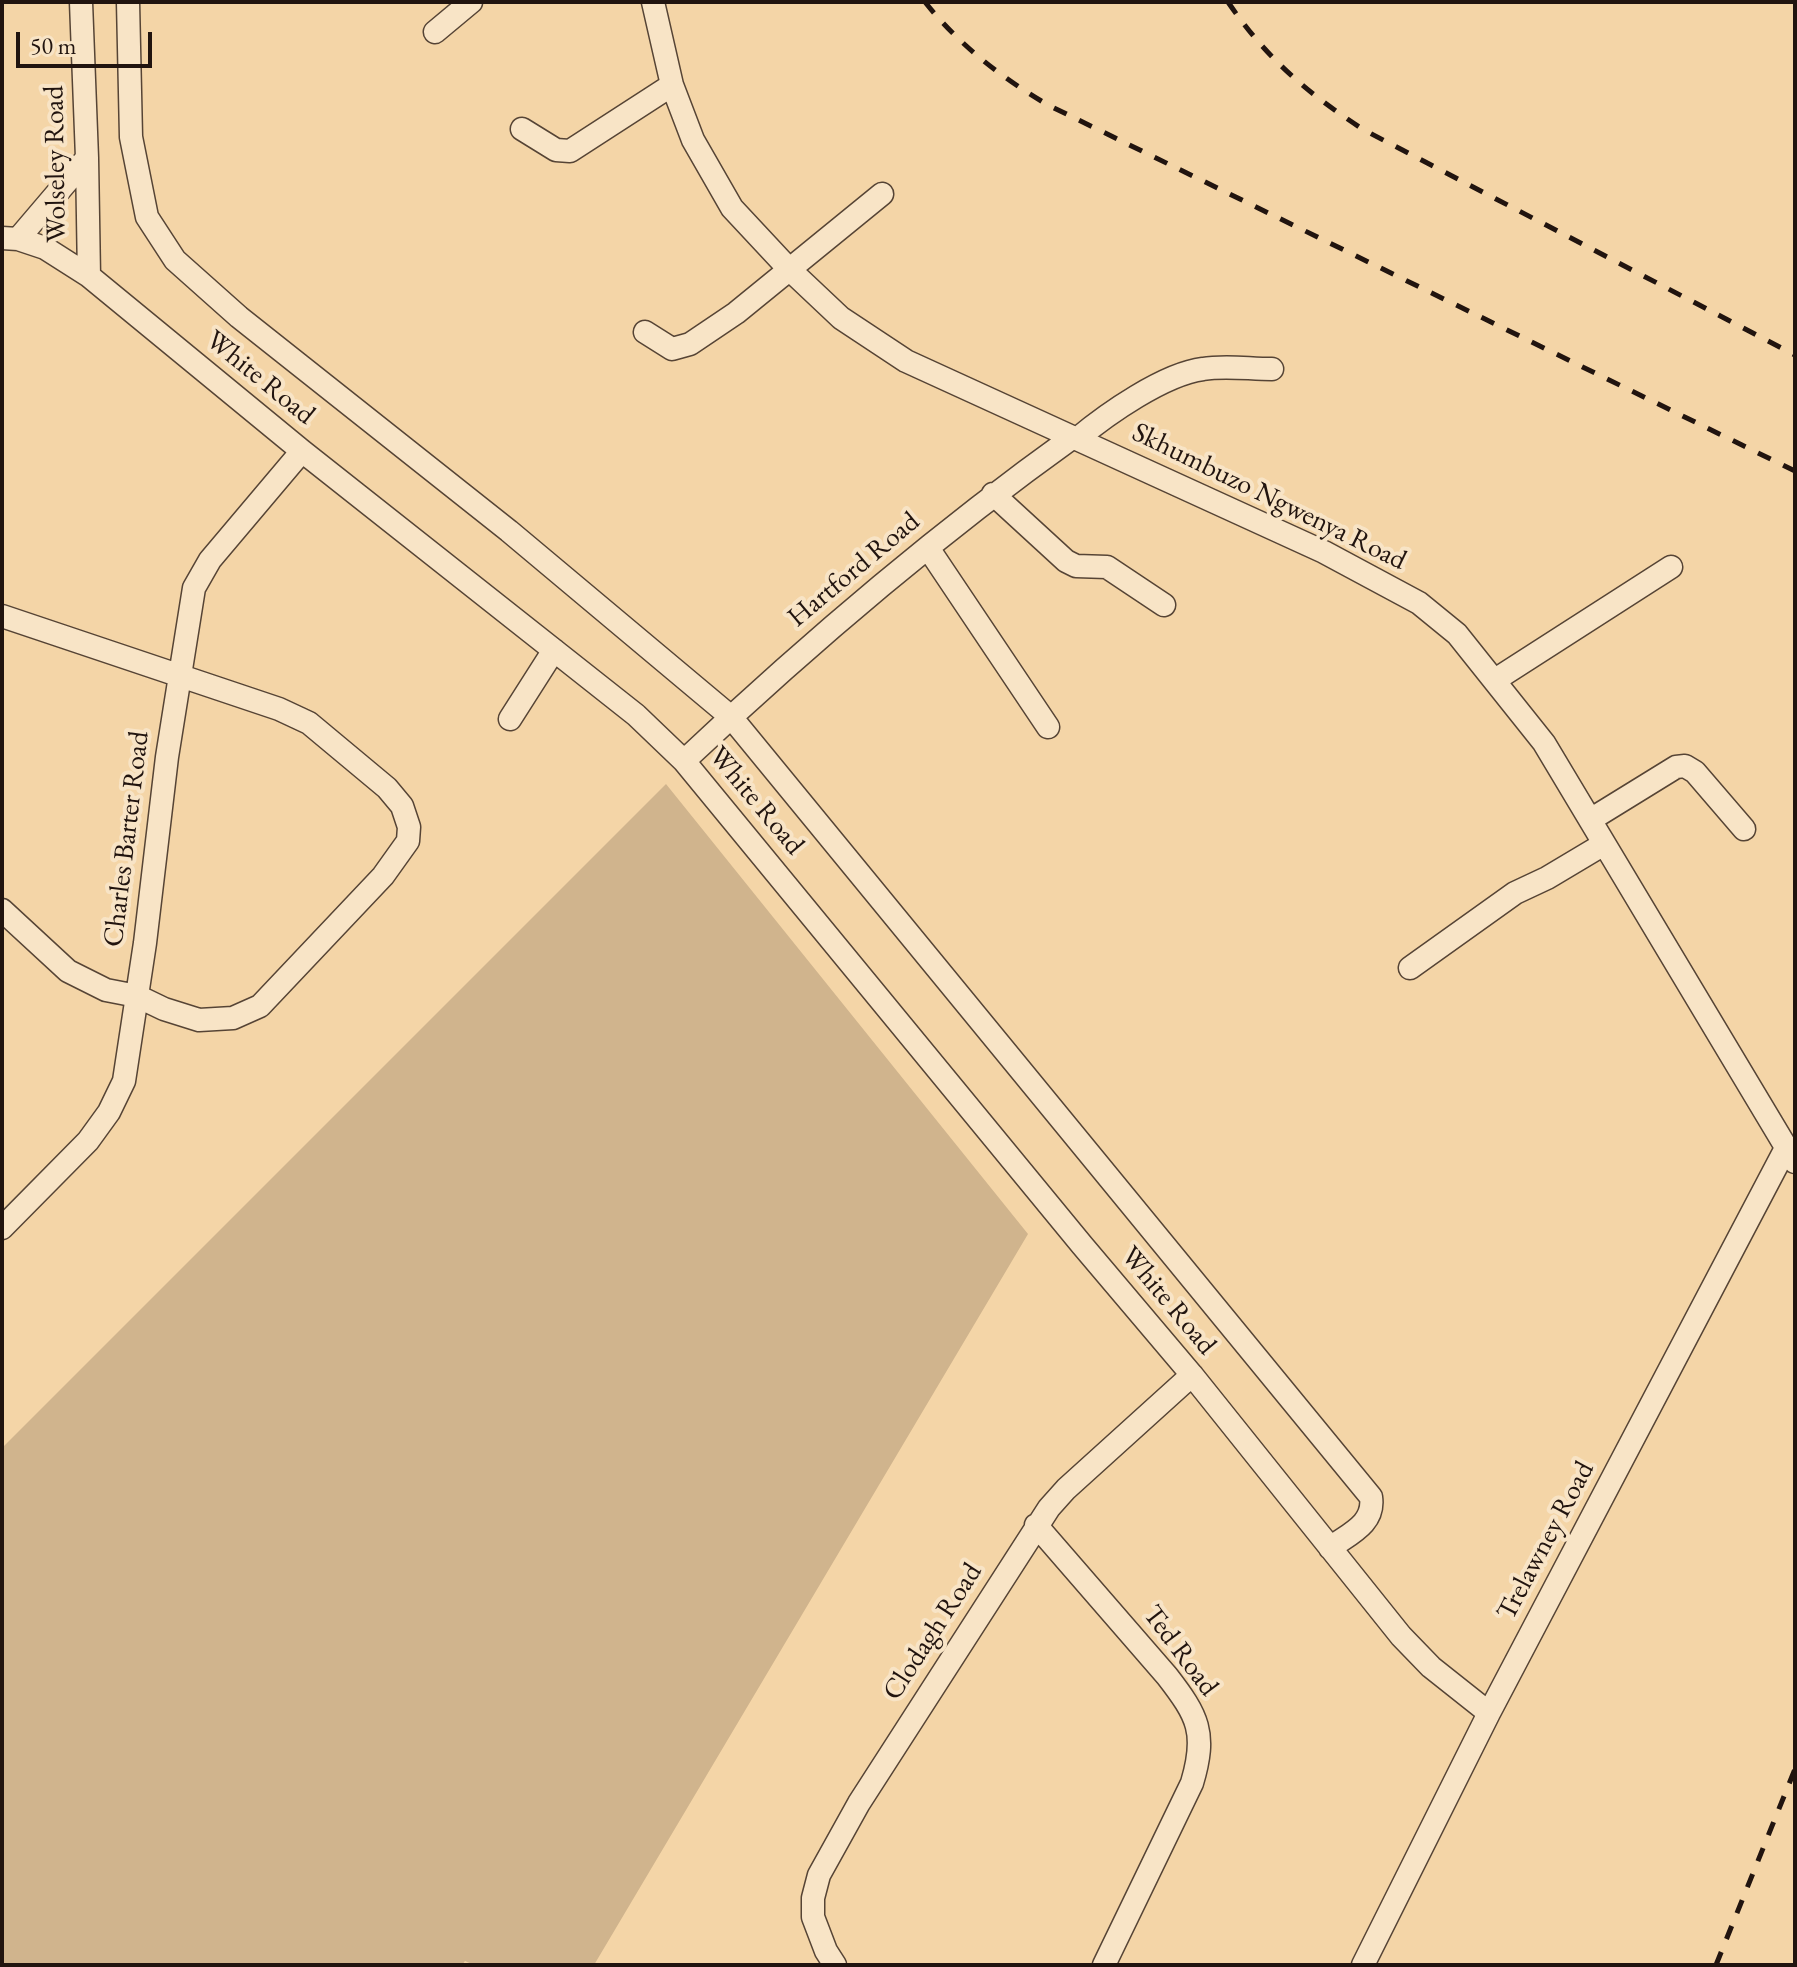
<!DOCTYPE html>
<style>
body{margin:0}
#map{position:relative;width:1797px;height:1967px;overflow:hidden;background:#f4d5a7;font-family:"EB Garamond",serif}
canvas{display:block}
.frame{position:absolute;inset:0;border:4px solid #21140f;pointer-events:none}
.scale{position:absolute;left:16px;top:32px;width:136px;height:36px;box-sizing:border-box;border:4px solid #21140f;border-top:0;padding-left:10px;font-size:24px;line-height:28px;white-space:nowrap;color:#21140f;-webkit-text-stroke:6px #f8e4c6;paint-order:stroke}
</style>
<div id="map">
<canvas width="1797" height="1967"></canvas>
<div class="frame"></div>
<div class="scale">50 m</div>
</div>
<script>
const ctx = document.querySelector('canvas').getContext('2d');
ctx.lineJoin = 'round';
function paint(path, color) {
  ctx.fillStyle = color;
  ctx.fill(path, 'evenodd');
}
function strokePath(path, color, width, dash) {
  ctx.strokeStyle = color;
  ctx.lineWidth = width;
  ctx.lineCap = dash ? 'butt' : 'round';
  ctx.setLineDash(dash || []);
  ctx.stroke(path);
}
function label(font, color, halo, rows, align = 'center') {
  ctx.font = font + ' "EB Garamond",serif';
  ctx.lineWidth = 8;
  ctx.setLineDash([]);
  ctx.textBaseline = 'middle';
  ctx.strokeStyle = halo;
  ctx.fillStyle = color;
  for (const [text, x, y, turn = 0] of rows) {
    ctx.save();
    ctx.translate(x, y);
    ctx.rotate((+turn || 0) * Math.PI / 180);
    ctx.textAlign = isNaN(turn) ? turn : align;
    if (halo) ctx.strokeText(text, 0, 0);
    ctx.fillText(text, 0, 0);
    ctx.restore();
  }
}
paint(new Path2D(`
 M666 784 1028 1234 594 1965H474L465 1961 462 1965H2V1448Z`), '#d0b48d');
const minor = new Path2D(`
 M81 2 87 158 89 276
 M128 2 131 137 147 217 175 260 239 317 509 531 731 717 1371 1497C1375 1524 1349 1534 1330 1548
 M653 2 672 85 693 140 732 208 788 268 841 318 906 361 1324 552 1419 603 1457 634 1544 743 1795 1162
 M435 32 471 2
 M522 129 556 150 570 151 672 85
 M2 238 18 239 45 248 89 276 302 451 636 715 684 761 1082 1245 1192 1375 1401 1636 1431 1667 1489 1713
 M18 239 87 158
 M645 332 672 349 690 344 736 313 882 194
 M1077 439C1107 414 1164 374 1203 369 1225 365 1249 369 1272 369
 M993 494 1066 561 1076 566 1107 567 1164 605
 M928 548 1048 727
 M2 616 279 709 309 723 387 788 402 806 409 827 408 841 383 876 260 1006 233 1018 199 1020 164 1009 137 996 106 990 68 971 2 910
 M1495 680 1671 567
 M510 719 554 650
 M684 761C807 645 936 535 1073 437
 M1590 820 1676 767 1685 766 1695 772 1744 829
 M1410 968 1515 893 1547 878 1604 844
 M2 1228 88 1141 109 1112 124 1081 145 943 167 757 194 588 210 560 302 451
 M1036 1525 1167 1676C1198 1716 1207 1733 1192 1783L1104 1965
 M835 1965 826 1951 813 1917V1898L819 1875 859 1803 1049 1508 1066 1489 1192 1375
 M1363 1965 1489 1713 1786 1148`);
strokePath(minor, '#564435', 25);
strokePath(minor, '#f8e4c6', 22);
strokePath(new Path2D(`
 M925 2C959 45 1002 78 1048 105L1795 471
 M1228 2C1266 58 1307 93 1364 130L1795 355
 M1716 1965 1795 1769`), '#21140f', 5, [14, 14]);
label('28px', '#21140f', '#f8e4c6', [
 ["Wolseley Road",56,164,-91],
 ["White Road",260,378,39],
 ["Skhumbuzo Ngwenya Road",1269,497,26],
 ["Hartford Road",854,570,-40],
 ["White Road",756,801,50],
 ["Charles Barter Road",127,839,-83],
 ["White Road",1168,1301,50],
 ["Trelawney Road",1546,1541,-62],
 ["Clodagh Road",933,1632,-57],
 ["Ted Road",1180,1651,53]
]);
</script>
